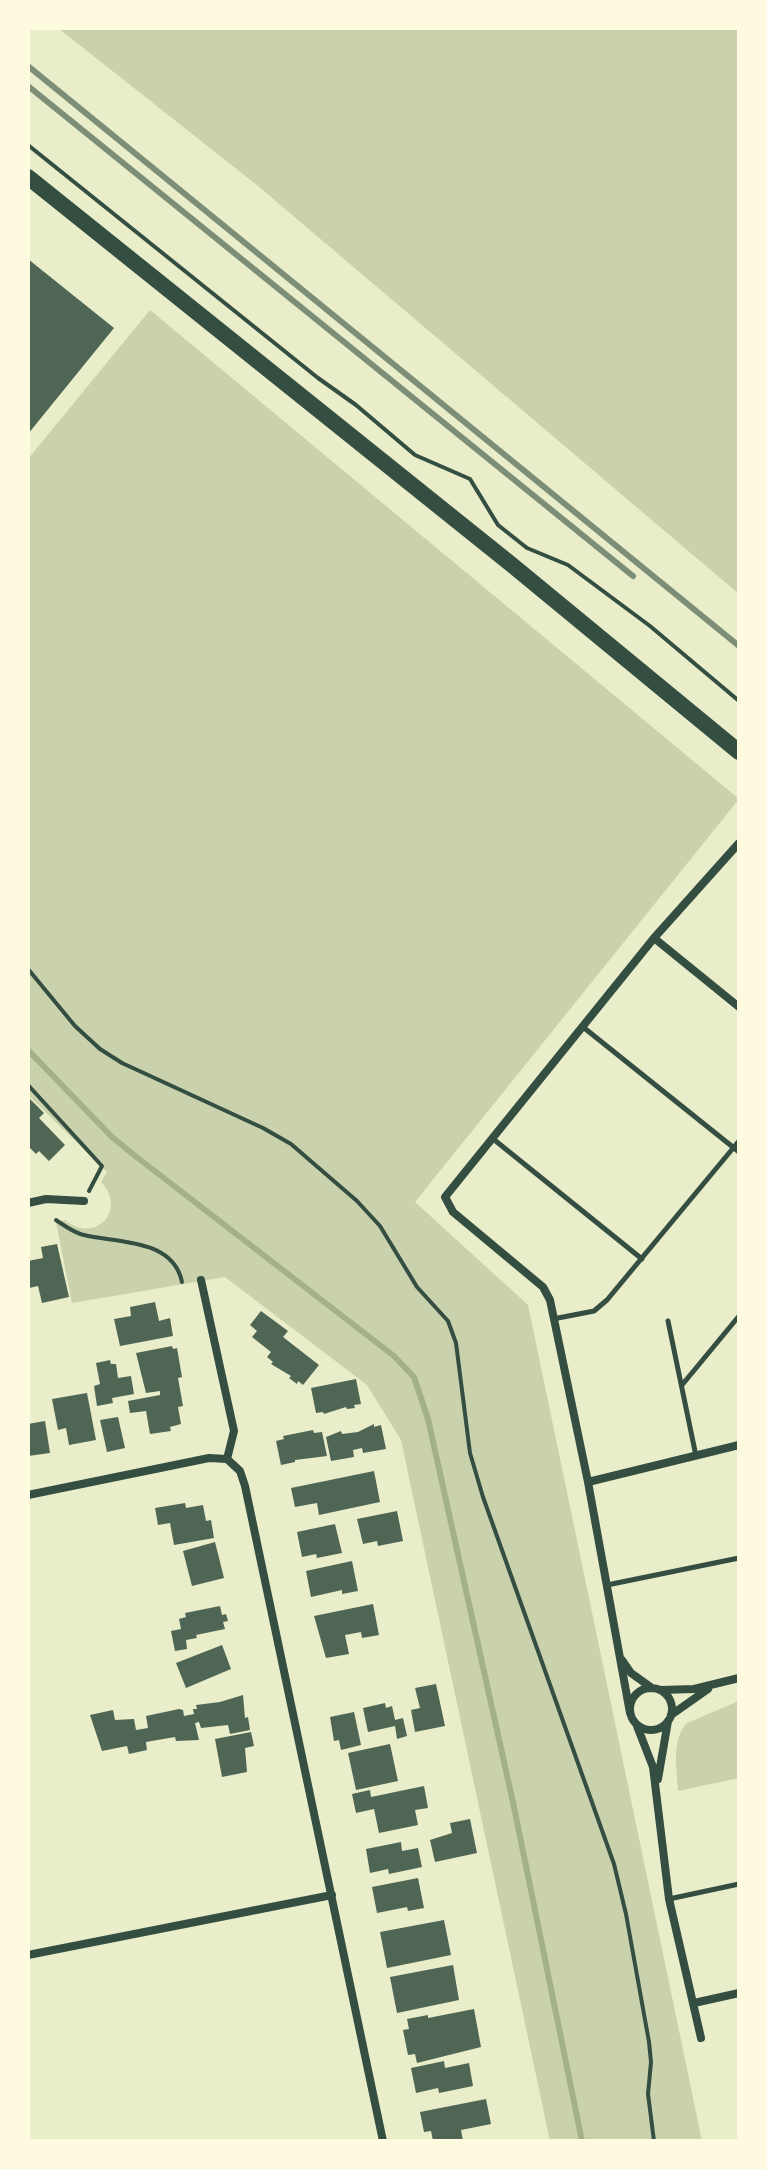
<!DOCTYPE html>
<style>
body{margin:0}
#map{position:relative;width:767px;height:2169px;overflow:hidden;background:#e9edc9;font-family:Figtree,sans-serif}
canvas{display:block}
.frame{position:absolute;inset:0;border:30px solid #fefae0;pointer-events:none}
</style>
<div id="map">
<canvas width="767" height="2169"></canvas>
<div class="frame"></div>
</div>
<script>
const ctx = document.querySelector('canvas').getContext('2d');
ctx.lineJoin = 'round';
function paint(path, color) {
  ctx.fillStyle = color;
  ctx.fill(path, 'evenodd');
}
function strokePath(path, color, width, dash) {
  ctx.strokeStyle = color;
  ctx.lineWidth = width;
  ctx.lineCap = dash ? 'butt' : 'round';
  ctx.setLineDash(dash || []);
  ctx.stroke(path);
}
paint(new Path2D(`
 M58 28H739V594L258 186Z
 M150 310 739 799 415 1202 528 1305 702 2141H550L401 1440 367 1385 225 1277 72 1303 56 1222 65 1220C95 1245 128 1210 101 1182L107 1172 28 1095V459Z
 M739 1701V1778L678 1791C677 1770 671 1739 687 1723Z`), '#cad2ad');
strokePath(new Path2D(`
 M28 1050 112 1137 134 1155 394 1356 414 1377 428 1419 514 1807 582 2141`), '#a3b18a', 6);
paint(new Path2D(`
 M28 259 114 328 28 434Z
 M28 1097 44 1113 39 1118 65 1145 49 1161 39 1151 36 1154 28 1146Z
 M57 1244 69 1297 42 1303 38 1286 29 1288 28 1261 43 1258 41 1247Z
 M155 1302 159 1321 170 1318 173 1336 120 1346 114 1319 131 1316 130 1307Z
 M261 1311 288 1331 283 1337 319 1365 303 1385 298 1381 297 1384 289 1378 291 1376 271 1364 273 1362 267 1357 271 1352 252 1337 257 1331 250 1325Z
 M172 1346 173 1349 177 1348 182 1377 178 1378 183 1406 178 1407 181 1424 170 1427 171 1431 150 1434 146 1411 130 1413 128 1401 160 1395V1391L146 1393 136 1353Z
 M110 1360 111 1364H116L118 1378 131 1376 134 1394 112 1398 113 1403 97 1406 94 1386 100 1384 96 1363Z
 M356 1379 361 1404 354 1405 355 1408 347 1409 346 1407 324 1414 323 1412 316 1413 311 1388Z
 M87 1393 96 1440 69 1445 66 1428 58 1430 52 1399Z
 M118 1417 125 1448 107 1452 100 1420Z
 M45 1421 50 1453 28 1456V1424Z
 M374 1424V1427L381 1425 386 1449 363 1453 362 1448 353 1450 354 1457 331 1461 326 1437 341 1431 342 1434 358 1432Z
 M313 1430 314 1433 322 1432 327 1456 295 1460V1462L281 1465 276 1441 284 1439 283 1436Z
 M374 1471 380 1502 319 1515 317 1503 295 1507 291 1488Z
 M185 1503 186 1508 203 1505 206 1521 211 1520 214 1538 174 1545 170 1523 158 1525 155 1508Z
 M397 1511 403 1541 378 1546 377 1541 363 1544 357 1519Z
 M335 1524 342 1553 317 1558 316 1554 302 1557 297 1532Z
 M215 1542 224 1578 192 1586 183 1551Z
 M352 1561 358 1591 342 1594V1590L311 1597 306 1571Z
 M373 1604 379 1635 362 1638 361 1632 345 1635 349 1654 326 1658 314 1616Z
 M220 1606 222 1615 226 1614 228 1621 223 1622 225 1629 196 1635 197 1638 186 1640 187 1649 175 1651 171 1631 181 1629 179 1619 186 1617 185 1613Z
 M222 1645 231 1669 186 1688 176 1663Z
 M436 1684 445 1726 415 1732 411 1710 420 1708 415 1688Z
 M243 1695 245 1718 248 1717 250 1730 230 1734 228 1725 201 1728 199 1722 195 1723 199 1740 176 1741 175 1737 146 1742 147 1750 129 1754 127 1746 102 1751 90 1715 113 1710 115 1720 134 1719 136 1730 148 1728 146 1716 179 1709 183 1710 184 1716 194 1714 193 1709H197L196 1705 220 1702Z
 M385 1703 386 1708 392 1706 395 1720 403 1718 407 1736 397 1739 395 1726 368 1732 363 1708Z
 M354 1712 361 1745 341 1750 339 1740 334 1741 330 1717Z
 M251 1732 254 1746 245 1748 247 1772 222 1777 215 1739Z
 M390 1744 398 1781 356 1790 348 1753Z
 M424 1786 428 1808 415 1810 418 1825 379 1833 374 1809 356 1813 352 1794 370 1790 371 1797Z
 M470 1819 477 1853 435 1862 430 1840 452 1833 450 1823Z
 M401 1842 402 1851 418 1848 422 1867 389 1874 388 1869 370 1873 366 1849Z
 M418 1878 424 1908 408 1911 407 1907 377 1913 372 1887Z
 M444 1920 451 1955 387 1968 380 1932Z
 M453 1965 459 2000 397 2013 390 1977Z
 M474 2009 481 2047 417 2063 415 2054 408 2055 403 2030 409 2029 407 2019 428 2015V2018Z
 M444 2061 445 2068 469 2063 473 2086 439 2093 438 2088 416 2093 411 2068Z
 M486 2099 491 2124 461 2130 463 2141H433L431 2131 424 2132 420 2112Z`), '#4f6655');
strokePath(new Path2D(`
 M28 145 318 378 356 405 415 455 470 479 498 525 527 548 568 565 650 626 739 701
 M28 969 75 1026 100 1049 122 1063 263 1128 291 1144 357 1201 380 1226 417 1287 448 1321 456 1343 470 1453 483 1497 614 1864 626 1914 649 2042 651 2062 648 2094 654 2141
 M28 1085 102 1166 89 1191
 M56 1220C65 1226 74 1233 84 1235 116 1243 173 1238 182 1282`), '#344e41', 4);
strokePath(new Path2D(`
 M583 1027 739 1152
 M492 1138 642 1259
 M553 1319 594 1311 607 1300 739 1141
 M668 1321 696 1456
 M682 1385 739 1316
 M607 1585 739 1558
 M669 1899 739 1884`), '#344e41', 5);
strokePath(new Path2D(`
 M654 938 739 1007
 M28 1203 46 1199 84 1201
 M201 1280 234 1431 227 1459 240 1471 245 1486 383 2141
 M588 1482 739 1445
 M28 1495 209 1458 227 1459
 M622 1660 631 1673 652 1688
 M630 1709a21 21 0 1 1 42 0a21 21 0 1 1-42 0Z
 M661 1690 694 1689 739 1678
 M630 1713 588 1482 550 1300 543 1287 453 1212 445 1197 654 938 739 843
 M671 1715 708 1689
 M637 1726 653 1767 669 1899 701 2038
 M658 1779 668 1721
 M28 1955 332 1895
 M694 2003 739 1993`), '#344e41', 8);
strokePath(new Path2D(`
 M28 177 512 565 739 752`), '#344e41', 16);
strokePath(new Path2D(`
 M28 66 739 646
 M28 86 633 576`), '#7c8e77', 6);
</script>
